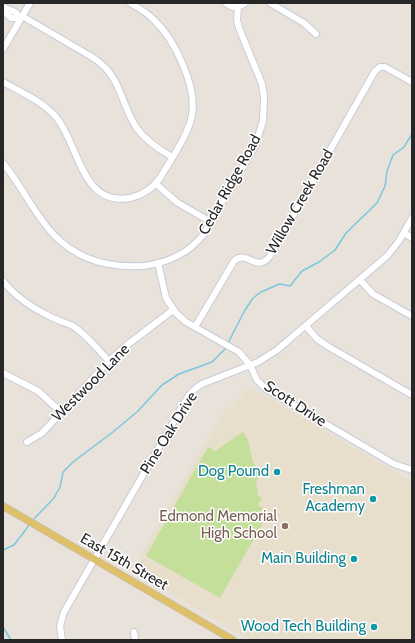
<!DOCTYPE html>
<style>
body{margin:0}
#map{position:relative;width:415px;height:643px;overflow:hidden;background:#e8e2db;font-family:Cabin,sans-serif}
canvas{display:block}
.frame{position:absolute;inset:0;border:4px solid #272727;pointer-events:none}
</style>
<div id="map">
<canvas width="415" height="643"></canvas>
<div class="frame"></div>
</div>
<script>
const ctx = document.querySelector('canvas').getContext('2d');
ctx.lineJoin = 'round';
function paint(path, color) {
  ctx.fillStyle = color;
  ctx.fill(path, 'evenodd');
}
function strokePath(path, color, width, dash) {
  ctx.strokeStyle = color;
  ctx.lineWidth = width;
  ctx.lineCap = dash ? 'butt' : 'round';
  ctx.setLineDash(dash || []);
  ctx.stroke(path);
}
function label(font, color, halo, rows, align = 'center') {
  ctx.font = font + ' Cabin,sans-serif';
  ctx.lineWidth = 3;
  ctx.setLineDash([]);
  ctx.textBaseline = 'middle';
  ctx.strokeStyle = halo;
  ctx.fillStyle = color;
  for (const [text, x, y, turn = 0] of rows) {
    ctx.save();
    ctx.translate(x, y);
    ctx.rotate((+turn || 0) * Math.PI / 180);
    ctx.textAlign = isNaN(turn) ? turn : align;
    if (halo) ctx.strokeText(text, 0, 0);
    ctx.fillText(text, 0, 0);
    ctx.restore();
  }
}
paint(new Path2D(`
 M250 387 412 482V640H251L132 571 222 414Z`), '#e8decc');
paint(new Path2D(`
 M243 432 248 440 253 462 259 471 256 474 259 477 256 481 258 496 262 498 258 505 263 508 256 519 263 523 220 598 146 556 208 447 215 451Z`), '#c4df9a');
strokePath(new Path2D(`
 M229 341 245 310 253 298 261 292 277 285 280 284 290 286 302 271 319 262 335 250 346 233 377 203 385 186 387 171 393 155 404 147 412 134
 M32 521 54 498 60 487 63 472 73 462 113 432 138 411 162 385 179 374 212 362 226 348
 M3 550 14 545 30 524
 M3 627 11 640`), '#7ac7de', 1.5);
const minor = new Path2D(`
 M226 3C232 9 238 8 245 3
 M270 3 304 23 316 34
 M3 7 15 12 21 18
 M3 11 11 18H21
 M22 16 92 57C122 76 119 100 136 127 145 140 158 149 172 157
 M3 49 30 3
 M3 82C21 92 42 101 56 117 79 144 81 207 130 198 143 195 153 188 160 178 170 161 189 134 192 115 197 87 175 40 155 21 148 13 139 8 130 3
 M3 163C22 186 34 214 54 235 78 260 110 268 143 266 167 263 188 254 203 235L255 146 263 121 264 97 262 84 239 28 237 20 238 7
 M156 184 178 203 211 222
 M404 233 412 238
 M158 263 166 298 176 313 186 322 239 352 250 365 257 380 266 389 394 464 412 470
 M360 280 373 294 412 316
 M3 281C16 298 34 309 53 318 59 321 67 323 73 326 87 335 98 350 109 361
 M306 326 317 339 329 347 412 395
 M195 327 234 261C248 249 256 274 270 256L375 71 380 67H385L412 82
 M3 373 38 391 61 412
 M27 442 42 433 109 361 127 345 173 310
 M134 632 135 640
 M62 640 60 626 64 612 189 395 196 388 202 384 258 362 277 350 387 256 399 241 412 218`);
const major = new Path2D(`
 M3 506 233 640`);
strokePath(minor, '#c9ccd8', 8);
strokePath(major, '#c3c3c3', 8);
strokePath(minor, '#fff', 6);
strokePath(major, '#debf6a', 7);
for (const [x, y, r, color] of [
 [277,472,4,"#0f9aa8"],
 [373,499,4,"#0f9aa8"],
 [285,526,4,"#8d6e63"],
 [354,559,4,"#0f9aa8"],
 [374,627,4,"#0f9aa8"]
]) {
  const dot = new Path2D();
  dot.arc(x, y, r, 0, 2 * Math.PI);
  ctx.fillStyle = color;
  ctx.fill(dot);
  strokePath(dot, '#fff', 1.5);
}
label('15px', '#272727', '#fff', [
 ["Cedar Ridge Road",230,185,-61],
 ["Willow Creek Road",300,202,-60],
 ["Westwood Lane",91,383,-45],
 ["Scott Drive",295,404,33],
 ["Pine Oak Drive",169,433,-58],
 ["East 15th Street",124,562,30]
]);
label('15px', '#0d838f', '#fff', [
 ["Dog Pound",269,472],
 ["Freshman",365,490],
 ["Academy",365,507],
 ["Main Building",346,559],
 ["Wood Tech Building",366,627]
], 'right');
label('15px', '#785e54', '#fff', [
 ["Edmond Memorial",277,517],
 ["High School",277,534]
], 'right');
</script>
